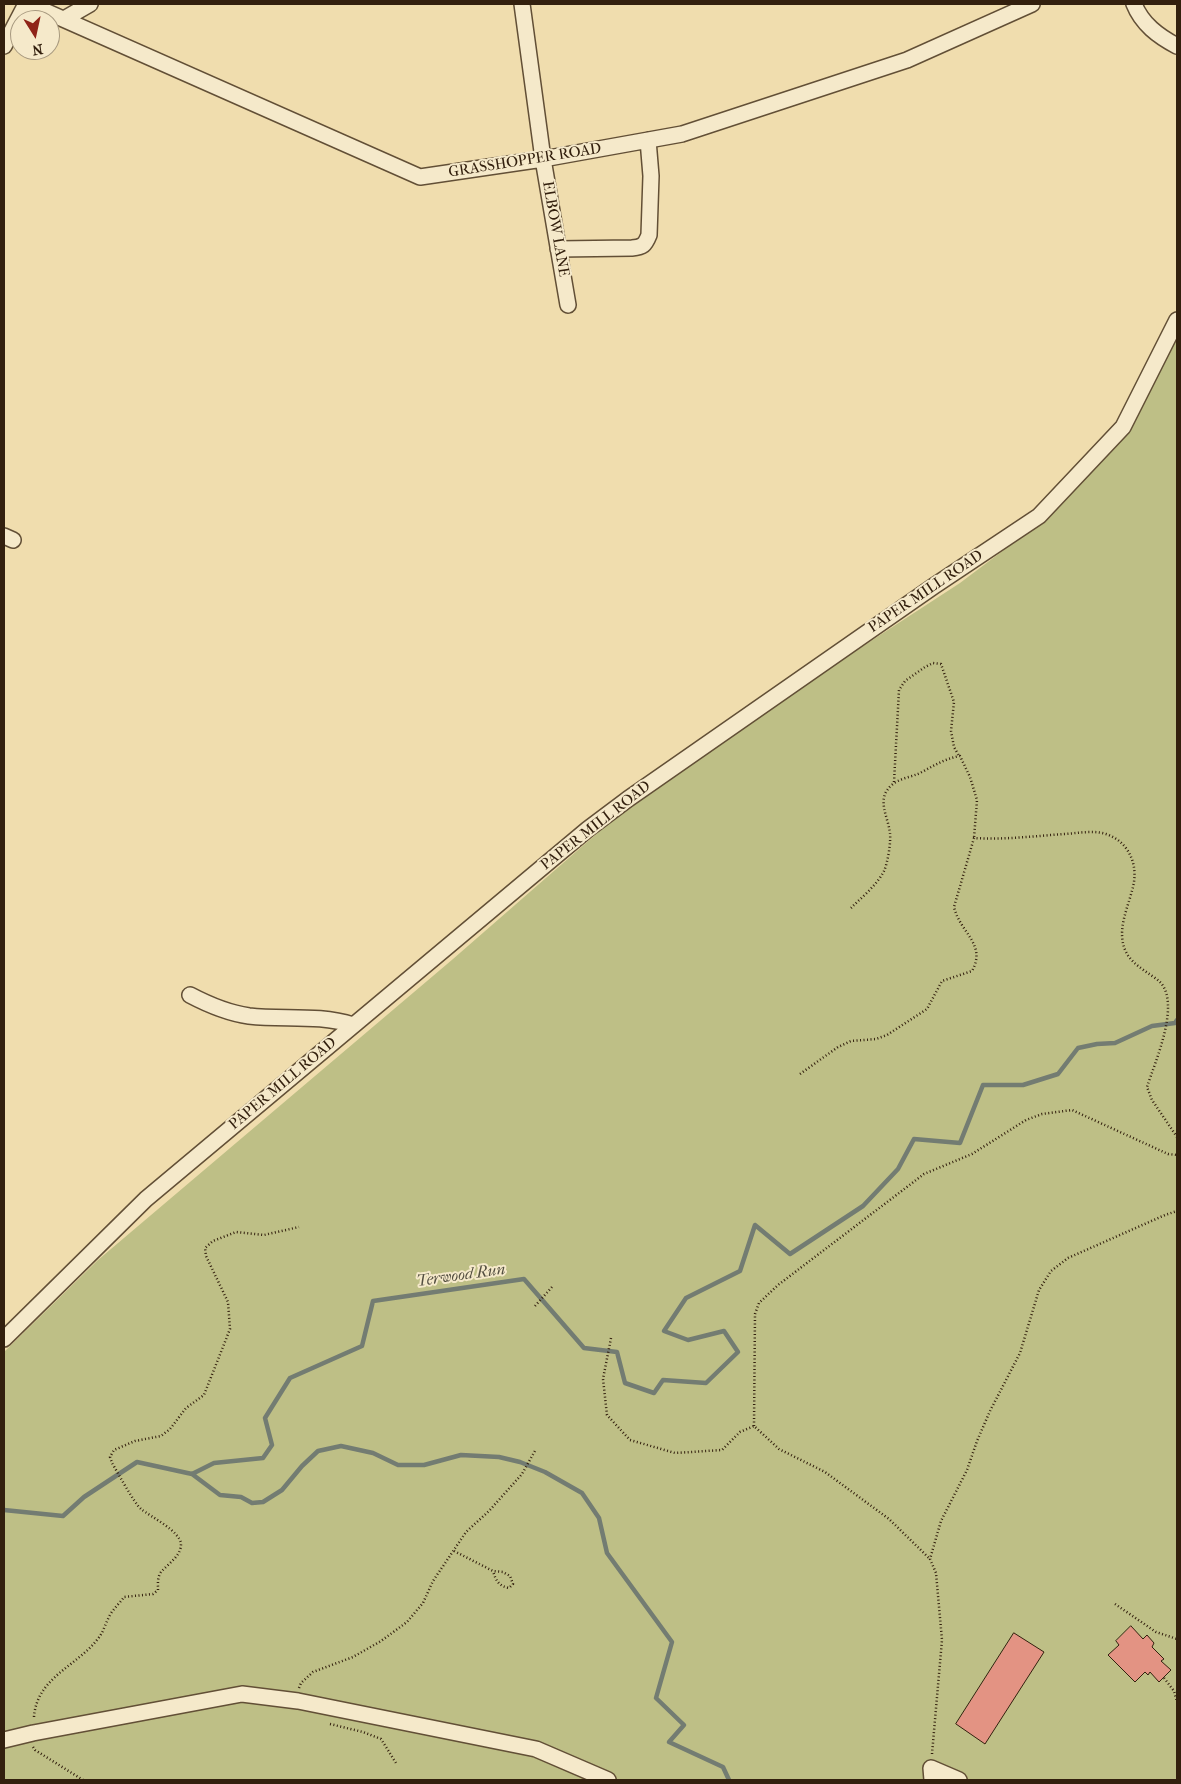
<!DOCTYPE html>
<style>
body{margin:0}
#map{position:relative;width:1181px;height:1784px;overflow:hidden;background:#f0ddae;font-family:"IM FELL French Canon",serif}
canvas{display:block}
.frame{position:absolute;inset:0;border:5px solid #33200e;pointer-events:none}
.north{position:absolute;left:10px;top:10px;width:50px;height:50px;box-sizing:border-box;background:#f5e9ca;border:1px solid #a7997f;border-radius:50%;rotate:170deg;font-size:14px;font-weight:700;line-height:20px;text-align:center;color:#33200e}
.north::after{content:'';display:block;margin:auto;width:18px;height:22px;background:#8f2418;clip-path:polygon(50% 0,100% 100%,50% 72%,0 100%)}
</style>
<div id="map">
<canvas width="1181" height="1784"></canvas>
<div class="frame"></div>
<div class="north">N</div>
</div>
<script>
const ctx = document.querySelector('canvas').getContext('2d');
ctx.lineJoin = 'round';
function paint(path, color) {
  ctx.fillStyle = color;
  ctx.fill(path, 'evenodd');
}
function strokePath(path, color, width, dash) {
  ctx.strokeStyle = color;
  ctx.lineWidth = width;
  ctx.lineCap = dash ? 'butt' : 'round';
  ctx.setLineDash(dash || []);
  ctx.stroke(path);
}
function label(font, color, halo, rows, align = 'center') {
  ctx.font = font + ' "IM FELL French Canon",serif';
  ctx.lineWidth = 4;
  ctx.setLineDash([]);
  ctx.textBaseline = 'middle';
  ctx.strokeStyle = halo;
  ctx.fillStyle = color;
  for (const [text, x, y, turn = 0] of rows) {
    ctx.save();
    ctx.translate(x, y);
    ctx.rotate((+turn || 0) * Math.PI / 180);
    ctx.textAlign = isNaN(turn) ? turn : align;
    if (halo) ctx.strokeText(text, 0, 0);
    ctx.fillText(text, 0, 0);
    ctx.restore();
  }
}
paint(new Path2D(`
 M1177 334V1780H4V1352L98 1260 453 959 609 823 748 721 960 583 1045 519 1131 429Z`), '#bebf86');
strokePath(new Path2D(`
 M192 1474 220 1495 241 1497 252 1503 263 1502 282 1490 302 1466 318 1451 341 1446 373 1453 398 1465H424L461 1455 499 1457 520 1462 545 1472 582 1493 599 1518 607 1553 672 1642 656 1698 684 1725 669 1742 723 1767 729 1780
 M4 1510 63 1516 84 1497 137 1462 192 1474 214 1463 263 1458 272 1445 265 1418 290 1378 362 1346 373 1301 524 1279 584 1348 617 1352 625 1383 654 1393 663 1380 706 1383 738 1352 724 1331 688 1340 664 1331 686 1298 740 1271 755 1225 790 1254 863 1206 898 1169 914 1139 960 1143 983 1085H1023L1058 1074 1078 1048 1097 1044 1115 1043 1152 1026 1175 1023 1177 1020`), '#737c72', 4.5);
const building = new Path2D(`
 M1131 1626 1143 1639 1147 1635 1154 1643 1152 1647 1164 1659 1161 1661 1171 1670 1159 1682 1150 1672 1148 1675 1145 1672 1135 1682 1108 1655 1119 1645 1116 1641Z
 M1014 1633 1044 1652 985 1744 956 1724Z`);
paint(building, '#e39383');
strokePath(building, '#33200e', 1);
const minor = new Path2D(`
 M29 4 420 177 543 159 682 134 907 60 1032 4
 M522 4 543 159 568 305
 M1134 4C1142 24 1158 36 1177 46
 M64 19 90 4
 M4 46 26 4
 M558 249 632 248C643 247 645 245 649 235L651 176 648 140
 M4 536 13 540
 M190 995C209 1005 228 1013 249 1016 284 1020 318 1014 353 1025
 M4 1339 146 1199 588 829 628 799 934 586 1039 516 1123 427 1177 320
 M4 1740 33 1733 242 1694 298 1701 536 1749 608 1780
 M932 1780 931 1768 959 1780`);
strokePath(minor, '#624f36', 18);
strokePath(new Path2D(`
 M894 782 899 690 905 681 925 667 933 663 941 664 954 702 951 731 954 747 959 756
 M851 908C862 897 877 885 884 871 888 862 891 842 890 833 888 816 875 798 893 784 899 779 910 777 918 774 932 767 943 759 960 756L970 777 977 800 974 838
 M800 1074 838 1047 851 1041 876 1039 887 1035 927 1009 942 981 972 971C987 944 960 933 954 907L974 838C1004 840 1035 836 1065 834 1079 833 1093 830 1106 834 1127 841 1137 861 1134 882 1130 905 1115 929 1126 952 1133 966 1150 973 1160 982 1181 1004 1155 1062 1147 1087L1152 1100 1177 1137
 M535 1306 552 1287
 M611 1338 603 1379 607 1415 630 1440 675 1453 722 1450 740 1432 754 1426 779 1449 825 1472 889 1519 930 1559
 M754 1426 755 1314 759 1303 778 1285 924 1174 972 1154 1026 1120 1042 1114 1072 1110 1168 1154 1177 1155
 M454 1551 493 1571 503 1572 510 1576 513 1584 509 1588C499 1586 496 1581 493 1571
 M1115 1604 1156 1632 1177 1639
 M1164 1678 1174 1691 1177 1702
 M299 1688 301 1683 313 1672 353 1657 381 1641 407 1622 423 1603 433 1581 466 1532 489 1511 522 1474 536 1449
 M34 1717C37 1676 79 1666 100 1636 104 1630 106 1622 110 1615 114 1608 120 1603 124 1597L153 1594 158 1590C158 1584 157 1576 162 1571 169 1563 181 1556 181 1544 180 1531 151 1517 141 1509 134 1503 118 1473 112 1463L110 1457 114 1450 135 1441 161 1436 170 1429 186 1408 204 1395 230 1329 228 1302 206 1256 205 1248 213 1241 236 1232 264 1235 299 1227
 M330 1724 363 1732 381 1739 396 1763
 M33 1747 35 1750 83 1780
 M932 1754 942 1640 936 1573 930 1559 941 1521 967 1470 977 1441 990 1411 1020 1353 1039 1290 1051 1271 1068 1258 1165 1215 1177 1211`), '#33200e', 2.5, [1, 2.5]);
strokePath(minor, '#f5e9ca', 15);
label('15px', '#33200e', '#f5e9ca', [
 ["GRASSHOPPER ROAD",525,161,-9],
 ["ELBOW LANE",555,229,80],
 ["PAPER MILL ROAD",926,592,-34],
 ["PAPER MILL ROAD",596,826,-38],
 ["PAPER MILL ROAD",283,1084,-40]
]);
label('italic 16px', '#534e40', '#f5e9ca', [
 ["Terwood Run",461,1276,-8]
]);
</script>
